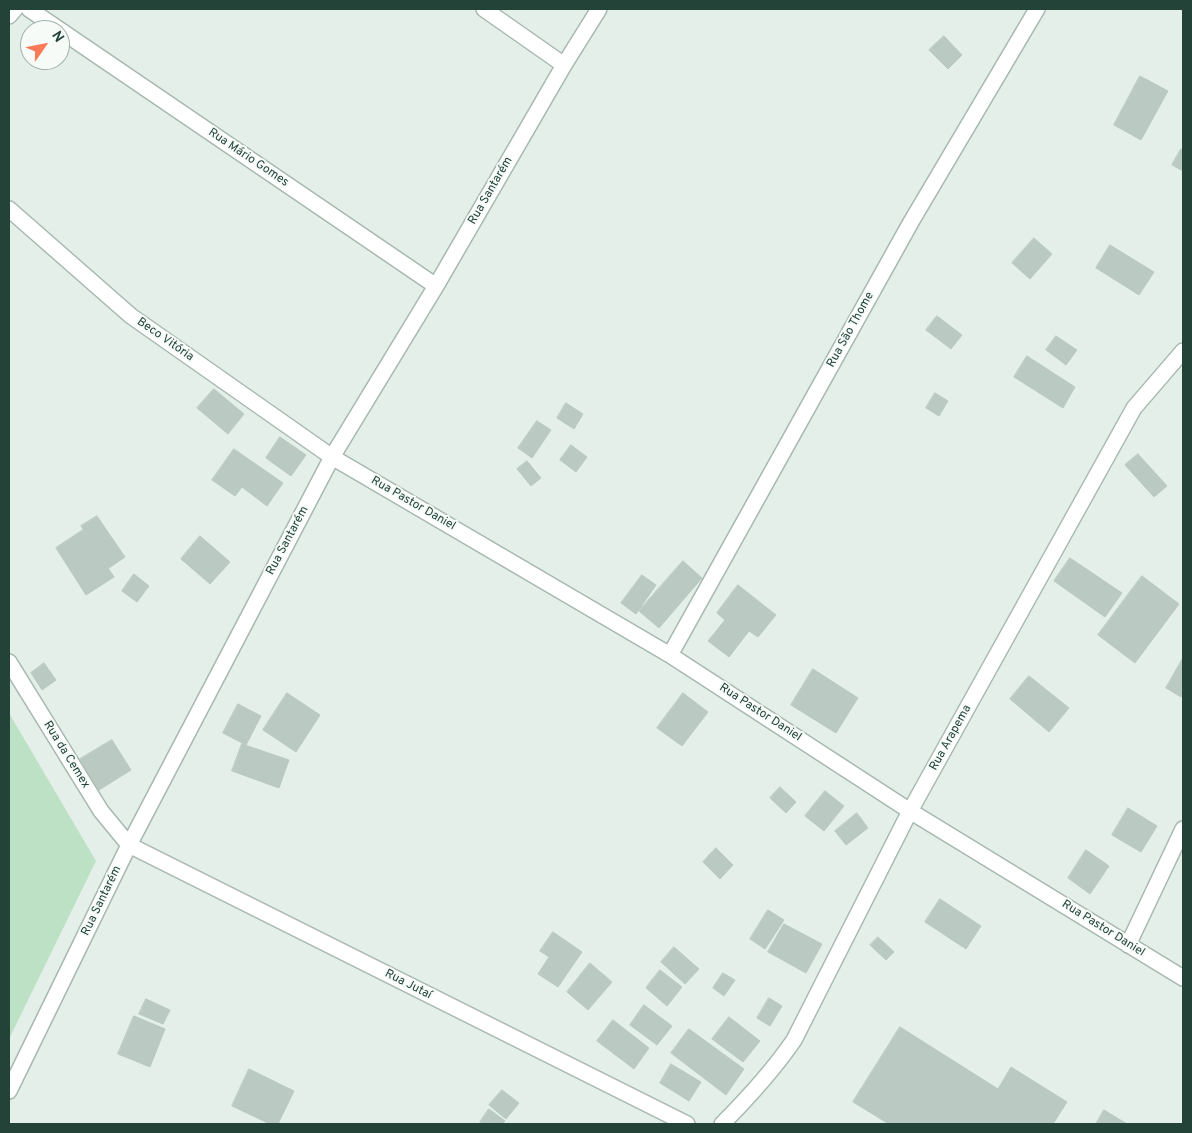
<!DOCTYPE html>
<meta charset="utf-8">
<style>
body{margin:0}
#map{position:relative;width:1192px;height:1133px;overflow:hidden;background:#e5efea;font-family:Overpass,sans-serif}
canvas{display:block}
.frame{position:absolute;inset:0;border:10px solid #234339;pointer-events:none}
.north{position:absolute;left:20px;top:20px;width:50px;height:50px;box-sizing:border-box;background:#f6fbf8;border:1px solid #a2b1ac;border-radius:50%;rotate:57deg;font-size:14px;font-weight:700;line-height:20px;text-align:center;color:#234339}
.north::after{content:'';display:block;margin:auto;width:18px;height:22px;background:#fa7a58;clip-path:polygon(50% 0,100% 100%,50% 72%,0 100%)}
</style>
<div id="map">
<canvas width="1192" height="1133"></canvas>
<div class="frame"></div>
<div class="north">N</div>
</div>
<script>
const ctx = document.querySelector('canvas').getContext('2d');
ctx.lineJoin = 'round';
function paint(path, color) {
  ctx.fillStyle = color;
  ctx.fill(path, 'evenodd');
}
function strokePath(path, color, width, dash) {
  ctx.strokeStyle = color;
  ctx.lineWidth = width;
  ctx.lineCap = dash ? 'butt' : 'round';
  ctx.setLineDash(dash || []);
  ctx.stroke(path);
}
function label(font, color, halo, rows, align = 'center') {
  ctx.font = font + ' Overpass,sans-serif';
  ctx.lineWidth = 4;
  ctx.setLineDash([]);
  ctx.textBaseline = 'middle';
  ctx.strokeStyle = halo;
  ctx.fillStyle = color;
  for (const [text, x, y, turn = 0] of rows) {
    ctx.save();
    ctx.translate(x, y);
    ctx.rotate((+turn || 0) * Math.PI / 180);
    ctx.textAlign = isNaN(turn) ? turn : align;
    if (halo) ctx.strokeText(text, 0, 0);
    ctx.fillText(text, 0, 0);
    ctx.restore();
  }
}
paint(new Path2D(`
 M9 713 96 861 9 1039Z`), '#bde1c5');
const building = new Path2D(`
 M944 36 962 55 948 69 929 50Z
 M1140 76 1168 91 1141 140 1114 125Z
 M1181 149 1183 150V171L1172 165Z
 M1034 238 1052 254 1030 279 1012 263Z
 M1110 245 1154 272 1139 295 1096 268Z
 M937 316 962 335 951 349 926 330Z
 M1056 336 1077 350 1066 365 1046 350Z
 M1027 356 1075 387 1063 408 1014 377Z
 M214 389 244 414 228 434 197 408Z
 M935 393 948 401 939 416 926 408Z
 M566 403 583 414 574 429 557 418Z
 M537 421 551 430 532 458 518 448Z
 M280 437 306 455 291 476 266 458Z
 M571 445 587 457 576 472 560 460Z
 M234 449 283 483 267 506 242 487 235 496 212 480Z
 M1138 454 1167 486 1154 497 1125 465Z
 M527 461 541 478 531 486 517 469Z
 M97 516 125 557 109 568 81 526Z
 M83 530 114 577 86 595 56 548Z
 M200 536 230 562 210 584 181 559Z
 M1070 558 1122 593 1105 617 1054 581Z
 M683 561 702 578 659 628 639 611Z
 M134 574 149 586 137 602 122 591Z
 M642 575 656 585 636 614 621 603Z
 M1142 576 1179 604 1135 663 1098 635Z
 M738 585 776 615 758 637 749 631 729 657 708 641 725 620 717 613Z
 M1183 658V693L1181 697 1166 688Z
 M44 663 56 680 42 690 31 673Z
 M813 669 858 698 836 733 791 705Z
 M1029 676 1069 708 1049 732 1010 699Z
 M287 693 320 715 296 752 263 730Z
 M683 693 708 712 682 746 657 728Z
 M238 704 261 716 246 745 223 733Z
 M112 740 131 770 99 790 80 759Z
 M242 744 289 760 279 788 232 771Z
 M780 787 796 802 786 813 770 798Z
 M825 791 844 806 824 831 805 816Z
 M1128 808 1157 826 1141 852 1112 835Z
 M857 813 868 828 846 845 835 831Z
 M716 848 733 865 720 879 703 862Z
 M1086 850 1109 866 1090 894 1068 878Z
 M940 899 981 926 966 949 925 922Z
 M768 910 784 920 765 949 750 939Z
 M784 924 822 944 806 973 768 952Z
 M553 932 582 952 558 987 538 974 549 957 540 951Z
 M878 937 894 952 886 960 870 945Z
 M674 947 699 969 685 984 661 962Z
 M590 963 612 982 588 1010 567 992Z
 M660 970 682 987 667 1006 646 988Z
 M723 973 735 980 724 996 713 988Z
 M769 998 782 1006 770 1026 757 1018Z
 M146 999 170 1010 163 1024 139 1014Z
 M644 1005 672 1026 657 1045 630 1025Z
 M134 1016 165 1029 150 1067 118 1054Z
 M729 1017 760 1041 743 1062 712 1039Z
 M613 1020 649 1048 634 1069 597 1041Z
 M900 1027 998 1089 1011 1067 1067 1102 1053 1124H889L853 1102Z
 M689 1029 744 1069 726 1095 671 1053Z
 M671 1064 701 1082 689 1101 660 1083Z
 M249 1069 294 1091 278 1124H270L232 1106Z
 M502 1090 519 1103 506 1119 489 1105Z
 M489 1109 505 1121 502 1124H483L480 1122Z
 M1104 1110 1127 1124H1096Z`);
paint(building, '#bacac3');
strokePath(building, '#b7c9c1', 1);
const minor = new Path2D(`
 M29 9 436 286
 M484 9 564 65
 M9 16 15 9
 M9 209 131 316 332 457 670 655 910 811 1183 978
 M670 655 911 222 1037 9
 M9 662 101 811 129 845 687 1124
 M1128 945 1183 829
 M9 1091 129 845 332 457 436 286 564 65 599 9
 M722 1124C749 1097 772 1072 794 1040L910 811 1134 408 1183 351`);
strokePath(minor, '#a7b8b1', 18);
strokePath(minor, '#fff', 15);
label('12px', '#234339', '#f6fbf8', [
 ["Rua Mário Gomes",248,158,34],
 ["Rua Santarém",491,191,-60],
 ["Rua São Thome",851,330,-61],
 ["Beco Vitória",165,340,35],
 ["Rua Pastor Daniel",413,504,30],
 ["Rua Santarém",288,541,-62],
 ["Rua Pastor Daniel",760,713,33],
 ["Rua Arapema",951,738,-61],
 ["Rua da Cemex",66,755,58],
 ["Rua Santarém",102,901,-64],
 ["Rua Pastor Daniel",1103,929,32],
 ["Rua Jutaí",408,985,27]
]);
</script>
